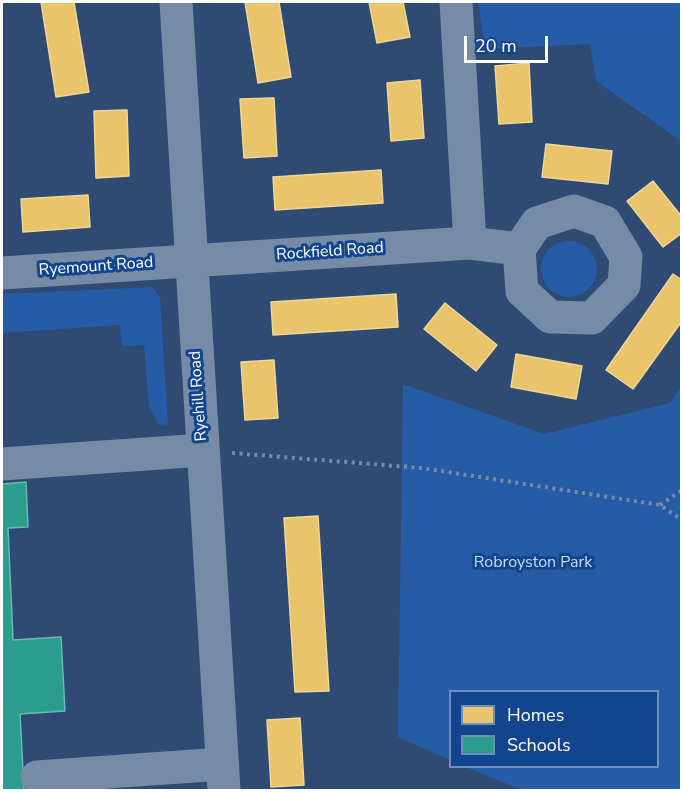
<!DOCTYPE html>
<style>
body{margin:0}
#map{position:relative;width:683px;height:792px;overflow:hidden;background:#2f4b73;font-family:"Nunito Sans",sans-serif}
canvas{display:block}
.frame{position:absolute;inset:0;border:3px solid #fff;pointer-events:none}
.legend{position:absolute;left:449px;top:690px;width:210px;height:78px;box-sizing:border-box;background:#13458f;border:2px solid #718fbc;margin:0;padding:8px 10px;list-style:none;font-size:18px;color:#fff}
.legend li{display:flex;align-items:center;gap:12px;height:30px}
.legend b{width:30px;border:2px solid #718fbc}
.scale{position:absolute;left:464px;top:36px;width:84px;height:27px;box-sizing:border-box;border:3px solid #fff;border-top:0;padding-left:8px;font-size:18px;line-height:21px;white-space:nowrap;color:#fff;-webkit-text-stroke:4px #13458f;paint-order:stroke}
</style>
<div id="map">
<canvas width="683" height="792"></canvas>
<div class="frame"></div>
<ul class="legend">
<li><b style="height:16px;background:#e9c46a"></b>Homes</li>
<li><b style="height:16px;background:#2a9d8f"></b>Schools</li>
</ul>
<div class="scale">20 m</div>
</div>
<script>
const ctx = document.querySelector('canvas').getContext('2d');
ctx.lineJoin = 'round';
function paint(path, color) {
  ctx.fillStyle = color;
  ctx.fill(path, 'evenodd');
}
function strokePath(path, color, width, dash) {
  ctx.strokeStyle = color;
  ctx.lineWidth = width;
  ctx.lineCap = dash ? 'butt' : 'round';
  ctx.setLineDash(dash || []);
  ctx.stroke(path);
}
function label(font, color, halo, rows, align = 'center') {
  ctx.font = font + ' "Nunito Sans",sans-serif';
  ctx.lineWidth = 6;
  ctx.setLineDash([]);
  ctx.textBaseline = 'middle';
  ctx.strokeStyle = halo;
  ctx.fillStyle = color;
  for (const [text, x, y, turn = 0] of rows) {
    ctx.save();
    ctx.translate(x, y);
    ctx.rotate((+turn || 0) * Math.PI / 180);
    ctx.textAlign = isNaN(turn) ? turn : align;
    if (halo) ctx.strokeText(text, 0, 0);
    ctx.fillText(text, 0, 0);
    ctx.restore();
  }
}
paint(new Path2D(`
 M478 2H681V141L596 81 590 44 485 49Z
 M541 269a28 28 0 1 1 56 0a28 28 0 1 1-56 0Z
 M152 287 160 297 168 425 158 424 149 407 144 345 122 346 120 325 2 333V294Z
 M403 384 544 434 670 403 681 387V790H522L466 767 658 766V692H450V760L398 737Z`), '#265ba6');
const homes = new Path2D(`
 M41 2H74L89 92 56 97Z
 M245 2H279L291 77 258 83Z
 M369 2H403L410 37 377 43Z
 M529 63 532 122 499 124 495 66Z
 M420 80 424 138 391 141 387 83Z
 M274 98 277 156 244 158 240 99Z
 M127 110 129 176 96 178 94 111Z
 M546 144 612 151 608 184 542 177Z
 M381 170 383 203 275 210 273 177Z
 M653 181 682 217V233L663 247 627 201Z
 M88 195 90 227 23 232 21 199Z
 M673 274 682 280V321L633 389 606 370Z
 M396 294 398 327 273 335 271 302Z
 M445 303 497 345 476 371 424 329Z
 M516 354 582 366 576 399 511 387Z
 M274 360 278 418 245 420 241 362Z
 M318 516 329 691 295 692 284 518Z
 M300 718 304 785 271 787 267 720Z`);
paint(homes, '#e9c46a');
strokePath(homes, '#f0d697', 1.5);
const schools = new Path2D(`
 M26 482 28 527 8 528 13 640 61 637 65 711 20 714 24 790H2V484Z`);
paint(schools, '#2a9d8f');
strokePath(schools, '#6abab1', 1.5);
strokePath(new Path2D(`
 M232 453 422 468 660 505 682 520
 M660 505 682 490`), '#768ba6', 4, [3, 4.5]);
strokePath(new Path2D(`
 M176 2 224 790
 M456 2 470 243
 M574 211 605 222 626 257 624 285 592 318 550 317 522 291 519 249 537 223Z
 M2 273 470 243 519 249
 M2 464 203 450
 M37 777 222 764`), '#768ba6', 33);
label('16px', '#fff', '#13458f', [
 ["Rockfield Road",330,252,-4],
 ["Ryemount Road",96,267,-4],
 ["Ryehill Road",199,396,-94]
]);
label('16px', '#c5dcfc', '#13458f', [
 ["Robroyston Park",533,563]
]);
</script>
